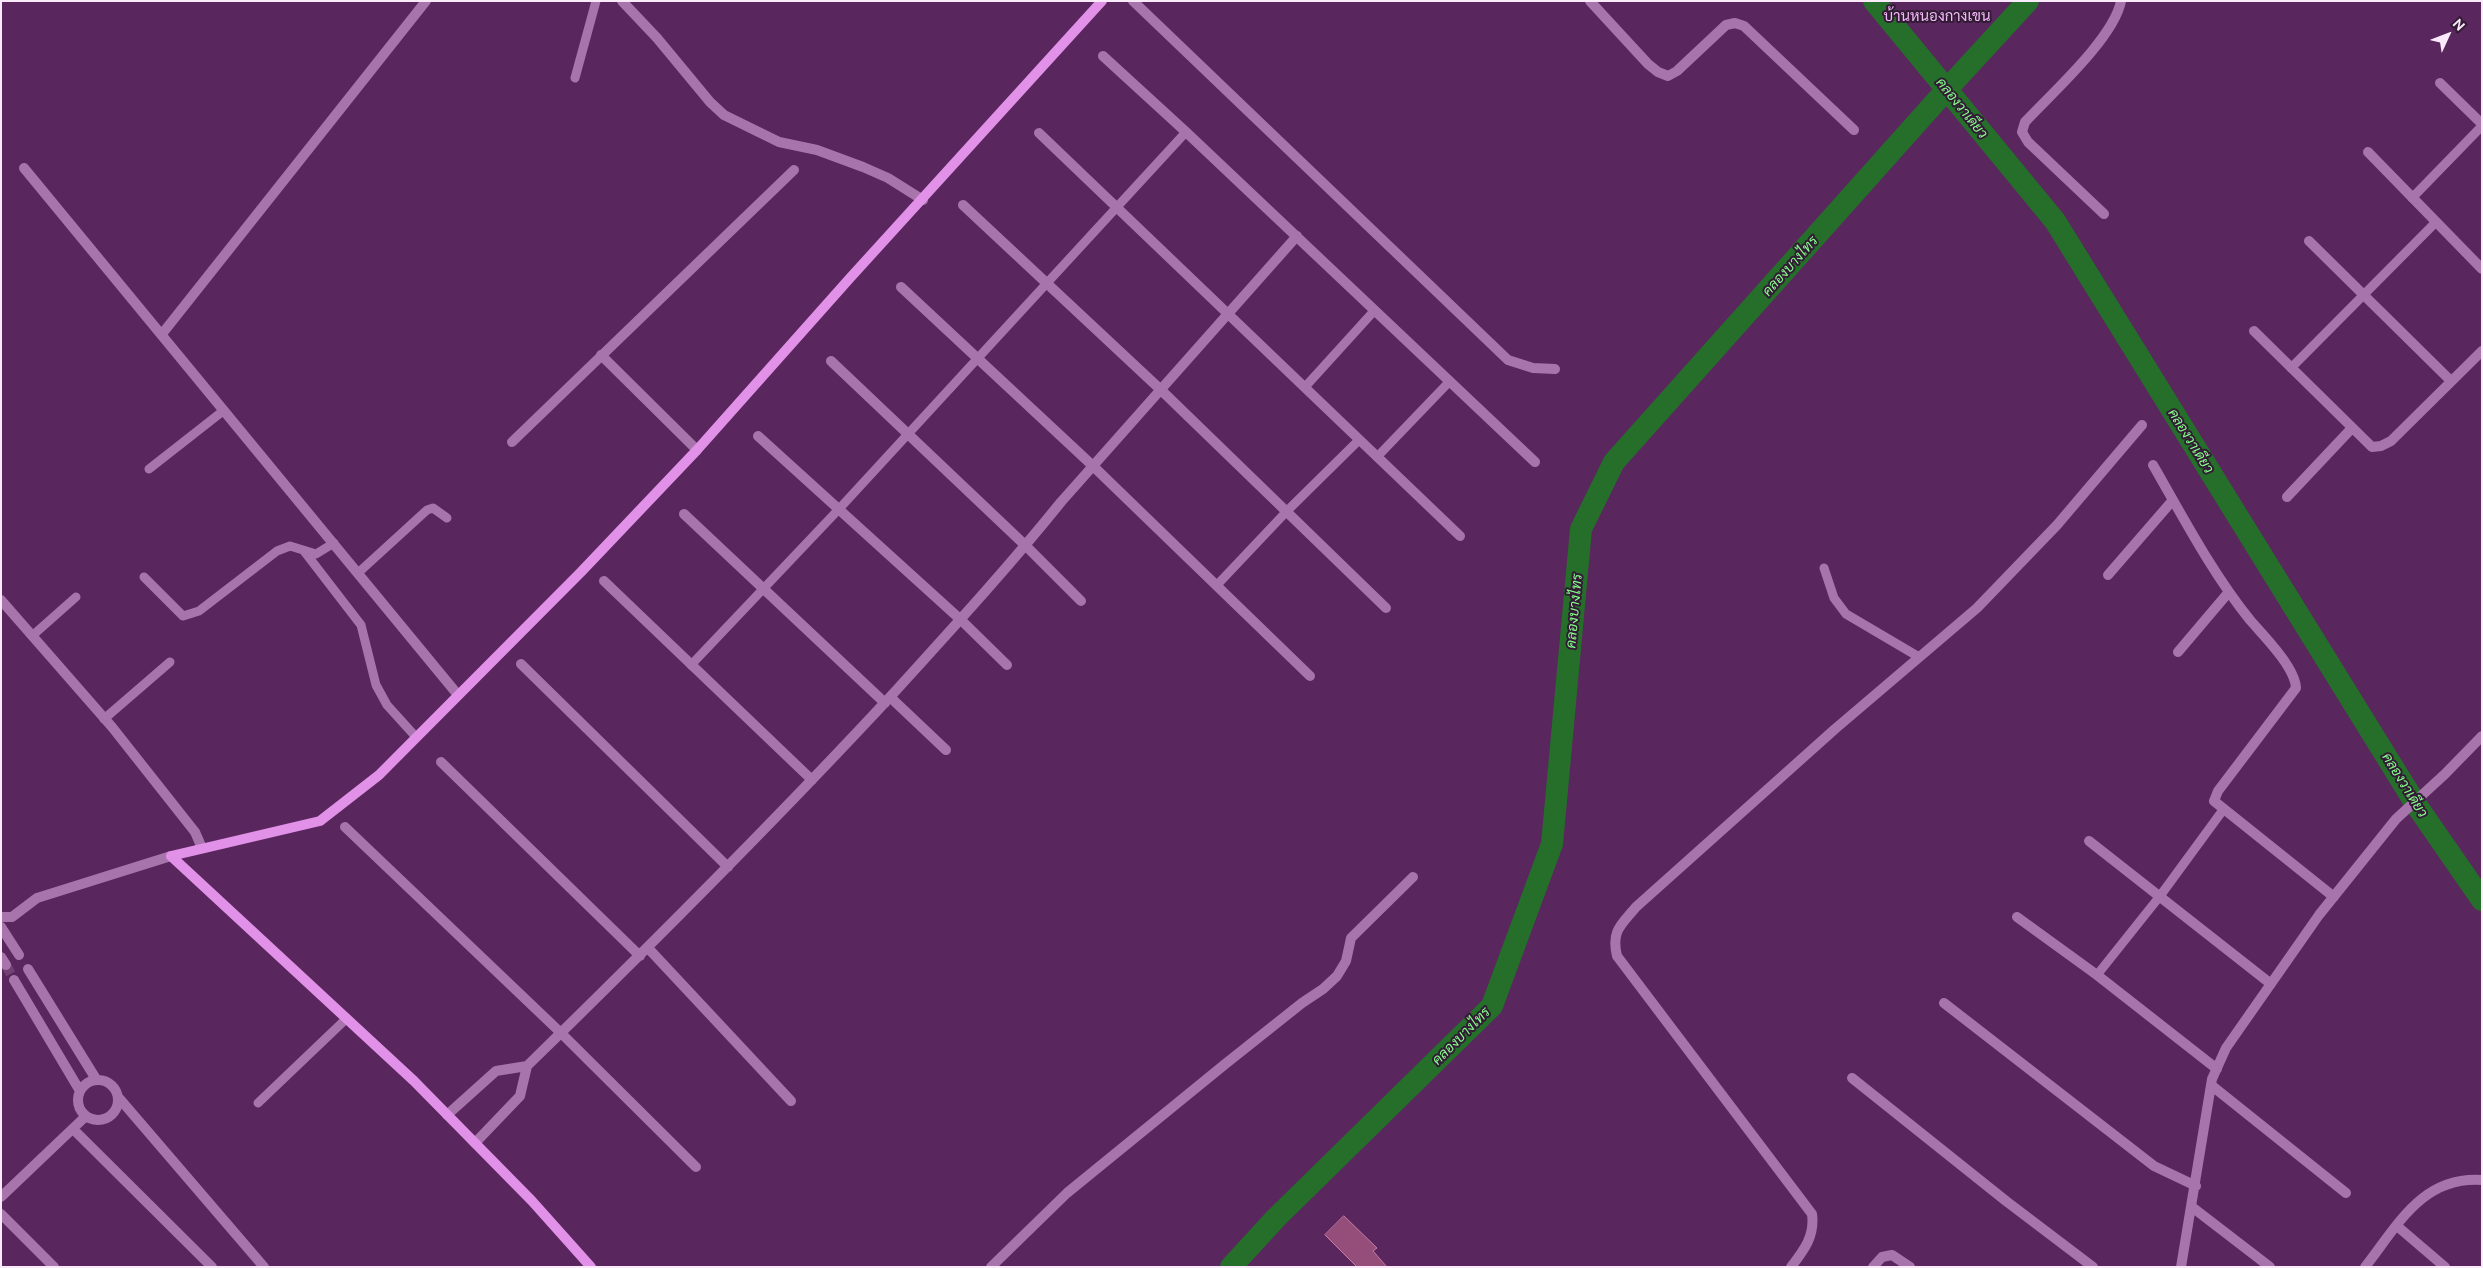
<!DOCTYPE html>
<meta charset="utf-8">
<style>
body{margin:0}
#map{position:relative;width:2483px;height:1268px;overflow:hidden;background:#59265d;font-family:Ubuntu,sans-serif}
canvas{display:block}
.frame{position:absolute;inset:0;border:2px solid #fbe9fc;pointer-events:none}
.north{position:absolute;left:2423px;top:10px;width:50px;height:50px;-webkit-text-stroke:4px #321b34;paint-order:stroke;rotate:47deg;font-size:14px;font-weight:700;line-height:20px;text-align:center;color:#fbe9fc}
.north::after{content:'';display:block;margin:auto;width:18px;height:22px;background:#fbe9fc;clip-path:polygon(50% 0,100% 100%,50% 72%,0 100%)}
</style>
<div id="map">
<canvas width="2483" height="1268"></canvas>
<div class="frame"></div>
<div class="north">N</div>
</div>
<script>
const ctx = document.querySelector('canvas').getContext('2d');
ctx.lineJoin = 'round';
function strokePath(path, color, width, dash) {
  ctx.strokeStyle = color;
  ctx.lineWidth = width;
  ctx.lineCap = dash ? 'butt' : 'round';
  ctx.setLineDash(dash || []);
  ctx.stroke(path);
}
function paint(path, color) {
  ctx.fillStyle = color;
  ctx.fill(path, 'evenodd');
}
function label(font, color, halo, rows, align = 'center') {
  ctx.font = font + ' Ubuntu,Sarabun,sans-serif';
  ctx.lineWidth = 4;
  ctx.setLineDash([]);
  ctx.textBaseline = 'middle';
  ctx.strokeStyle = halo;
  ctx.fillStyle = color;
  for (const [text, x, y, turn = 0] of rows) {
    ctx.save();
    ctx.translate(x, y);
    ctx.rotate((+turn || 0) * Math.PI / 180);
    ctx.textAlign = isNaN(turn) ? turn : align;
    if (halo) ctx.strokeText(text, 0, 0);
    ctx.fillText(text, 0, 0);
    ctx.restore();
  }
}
strokePath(new Path2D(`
 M1874 1 2055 221 2417 806 2482 900
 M1231 1267 1276 1218 1492 1006 1552 844 1581 529 1614 462 1948 88 2028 1`), '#256f2b', 22);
const building = new Path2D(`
 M1344 1216 1377 1248 1373 1251 1387 1267H1357L1325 1235Z`);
paint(building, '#954e79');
strokePath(building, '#c67ba7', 1);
strokePath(new Path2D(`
 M6 965 14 980`), '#714375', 10, [10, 5]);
strokePath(new Path2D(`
 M575 78 596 1
 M2412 198 2482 126
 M2291 368 2436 222
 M1305 387 1374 311
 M1377 457 1450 381
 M149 469 223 411
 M304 551 361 625 376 685 387 705 416 737
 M1824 568 1834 598 1846 614 1919 657
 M358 573 427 510 433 508 447 518
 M144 577 183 616 199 611 277 551 290 546 316 554 334 543
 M1217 585 1287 511 1359 440
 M32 636 76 597
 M691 665 839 509 1186 132
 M104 719 170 662
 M2097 975 2160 896 2223 810
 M258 1103 346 1019`), '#a775ab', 9);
strokePath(new Path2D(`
 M622 1 657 38 710 102 724 115 779 142 817 150 863 167 888 178 923 200
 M1133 1 1508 360 1533 368 1555 369
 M1590 1 1648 64 1658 72 1668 76 1677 71 1726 25 1735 23 1744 26 1854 130
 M1103 56 1186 132 1535 462
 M2440 83 2482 124
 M1039 133 1460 536
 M2368 152 2482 269
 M24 168 458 695
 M963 205 1161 390 1386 608
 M2104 214 2028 142 2022 132 2025 122C2051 94 2114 38 2121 1
 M2309 241 2451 381
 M901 287 1093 466 1310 676
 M2254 331 2372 447 2381 446 2391 441 2482 351
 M162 334 426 1
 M601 355 697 450
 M831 361 1026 546 1081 601
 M758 436 961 620 1007 665
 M512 442 794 170
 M2153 465C2183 517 2212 573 2250 620 2264 636 2295 667 2296 688L2218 791 2214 801 2334 897
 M2287 497 2352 428
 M684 514 885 703
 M2108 575 2173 500
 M604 581 812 780
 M1 600 112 727 195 832 202 848
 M2178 652 2228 593
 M521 664 728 867
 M890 697 946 750
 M441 762 640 956
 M345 827 561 1033 696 1167
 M2089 841 2271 984
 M1 917H12L37 898 171 856
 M2017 917 2097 975 2217 1069
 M1 927 19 955
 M648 948 791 1101
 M1 957 6 965
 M28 969 96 1079
 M14 980 80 1091
 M1944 1003 2154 1166 2196 1186
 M1852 1078 2006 1201 2093 1267
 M78 1100a20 20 0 1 1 40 0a20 20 0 1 1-40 0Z
 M2211 1085 2346 1193
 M119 1098 264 1267
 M447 1115 496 1071 527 1066
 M73 1129 212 1267
 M475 1143 520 1096 527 1066C651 945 773 823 891 696 949 632 1007 569 1061 502L1297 236
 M1 1197 86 1116
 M2192 1207 2270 1267
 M1 1214 54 1267
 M2397 1226 2445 1267
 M991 1267 1067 1193 1224 1065 1302 1003 1323 989 1337 976 1346 961 1351 938 1413 877
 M1791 1267C1804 1250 1815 1236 1812 1214L1617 956C1611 931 1621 925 1636 907L1835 729 1977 608 2057 525 2142 425
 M1873 1267 1882 1257 1892 1255 1910 1267
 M2181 1267 2212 1079 2226 1048 2319 915 2396 819 2445 774 2482 736
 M2365 1267C2398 1225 2422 1176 2482 1180`), '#a775ab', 10);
strokePath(new Path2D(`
 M171 856 320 821 379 775 581 572 697 450 850 278 1102 1
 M171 856 414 1081 532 1201 591 1267`), '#e291e8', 10);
label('italic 14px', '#87fe8b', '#321b34', [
 ["คลองวาเดียว",1962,108,51],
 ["คลองบางไทร",1790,266,-48],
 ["คลองวาเดียว",2191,441,58],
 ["คลองบางไทร",1574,611,-85],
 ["คลองวาเดียว",2405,785,58],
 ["คลองบางไทร",1461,1036,-45]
]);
label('15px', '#f5b9f9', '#321b34', [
 ["บ้านหนองกางเขน",1937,16]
]);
</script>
